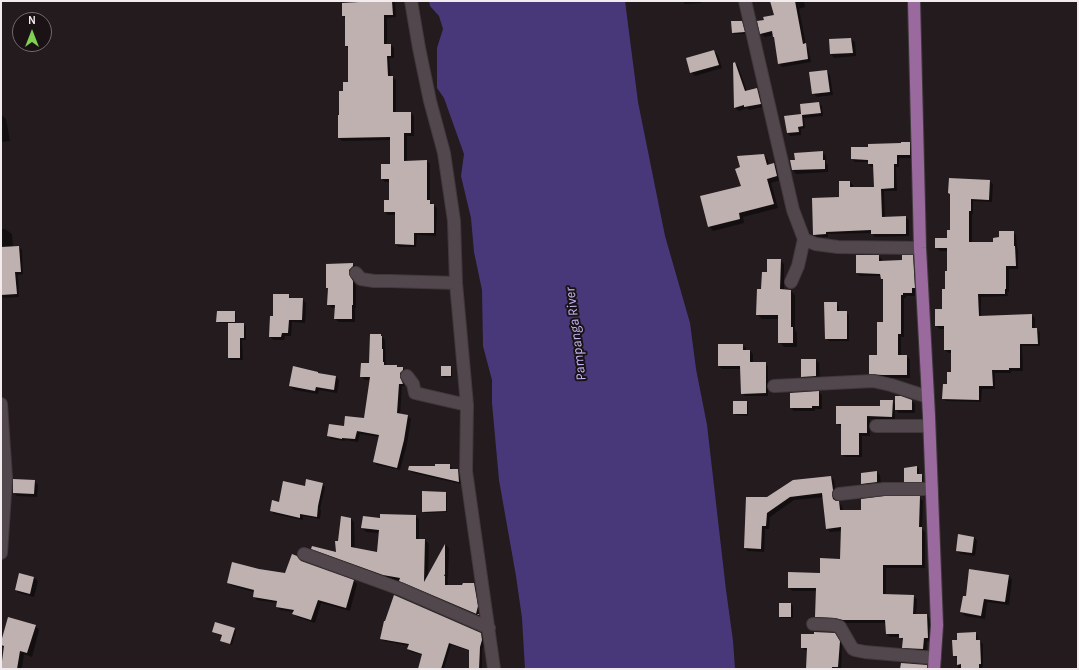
<!DOCTYPE html>
<style>
body{margin:0}
#map{position:relative;width:1079px;height:670px;overflow:hidden;background:#241b1f;font-family:Karla,sans-serif}
canvas{display:block}
.frame{position:absolute;inset:0;border:2px solid #f3ecef;pointer-events:none}
.north{position:absolute;left:12px;top:12px;width:40px;height:40px;box-sizing:border-box;background:#1b1216;border:1px solid #71696d;border-radius:50%;rotate:0deg;font-size:11px;font-weight:700;line-height:16px;text-align:center;color:#f3ecef}
.north::after{content:'';display:block;margin:auto;width:14px;height:18px;background:#80d052;clip-path:polygon(50% 0,100% 100%,50% 72%,0 100%)}
</style>
<div id="map">
<canvas width="1079" height="670"></canvas>
<div class="frame"></div>
<div class="north">N</div>
</div>
<script>
const ctx = document.querySelector('canvas').getContext('2d');
ctx.lineJoin = 'round';
function paint(path, color) {
  ctx.fillStyle = color;
  ctx.fill(path, 'evenodd');
}
function strokePath(path, color, width, dash) {
  ctx.strokeStyle = color;
  ctx.lineWidth = width;
  ctx.lineCap = dash ? 'butt' : 'round';
  ctx.setLineDash(dash || []);
  ctx.stroke(path);
}
function label(font, color, halo, rows, align = 'center') {
  ctx.font = font + ' Karla,sans-serif';
  ctx.lineWidth = 4;
  ctx.setLineDash([]);
  ctx.textBaseline = 'middle';
  ctx.strokeStyle = halo;
  ctx.fillStyle = color;
  for (const [text, x, y, turn = 0] of rows) {
    ctx.save();
    ctx.translate(x, y);
    ctx.rotate((+turn || 0) * Math.PI / 180);
    ctx.textAlign = isNaN(turn) ? turn : align;
    if (halo) ctx.strokeText(text, 0, 0);
    ctx.fillText(text, 0, 0);
    ctx.restore();
  }
}
paint(new Path2D(`
 M429 1H625L638 102 665 236 690 323 696 369 707 425 726 590 733 641 735 669H525L522 618 516 576 499 480 492 403V380L483 346 482 290 474 252 471 218 461 176 464 154 444 98 437 88V48L443 29 439 16 430 6Z`), '#493879');
paint(new Path2D(`
 M351 1H395L396 17 387 18V45H391L394 48V58H389L391 77H392L396 80V113H411L414 116V136H407V161H427L430 164V202L437 208 436 236 417 235 416 247H399L396 244V215H388L385 212 390 201V182H385L382 179 391 165V140L342 141 339 138 344 92 349 83V49L346 46V19L343 16 352 4Z
 M682 1H701V3L685 4Z
 M771 1H804L805 7 799 9 806 45 808 48 811 62 782 67 779 63 774 35 765 37 761 34 758 21H765L775 15Z
 M742 22 743 24 745 34H734L733 32Z
 M851 39 855 42 856 56 834 58 831 54Z
 M714 51 718 55 722 68 695 76 691 72Z
 M734 63H735L738 66 747 91 757 89 760 92 763 107 749 110 747 108 739 111 735 108Z
 M827 71 830 75 833 95 817 97 813 93Z
 M819 103 822 106 823 116 804 118 805 128 801 129V135L790 136 788 133 786 117 802 115Z
 M1 116H3L6 119 10 141 1 142Z
 M910 143 913 146V158H899V167H896L897 191H884L885 218 905 217 909 220V236L875 237 872 233 828 234V237H818L814 234 840 198 850 182 853 185V188H875L874 167H872L869 164V162H855L852 159 869 148Z
 M822 152 826 156V163L828 165V172L796 174 793 170 791 161H796Z
 M764 155 768 160 769 165 774 164 778 168 781 180 771 183 778 208 743 217 744 223 713 231 709 226 742 187Z
 M989 181 993 184 992 202 973 201V214H972V243H994L1000 238 1013 232 1016 235 1017 248 1018 250V269H1009V292H1007L1008 296 981 297V317L1032 315 1035 318V329H1037L1040 332V346H1022L1023 371H1011V373H995V389H982L981 402 946 401 943 398 952 373V353H949L945 350V329H940L936 326 943 310 948 272V251H940L936 248 948 239 951 231V195Z
 M1 229H5L12 234 13 247H19L22 250 23 274 18 275 19 297 4 298 1 295Z
 M878 256 882 259V262L903 261 912 256 916 260 918 291H915V296H906V298H904V337H901V356H906L910 359V378H886L873 377 870 373 878 356 884 323V281L882 279V276H860L857 273Z
 M780 260 784 264V290L791 291 795 295V330L797 333V347H784L779 342V319H762L757 314 762 290Z
 M353 264 356 268 352 274V278L356 286V308H355V322H339L335 319 336 308H332L328 304 329 290 327 288V265Z
 M288 295 292 299H302L306 303 305 323 292 322 291 336H285L284 340H274L270 337 274 317Z
 M836 303 839 306V312H846L849 315V341H829L826 338Z
 M235 312 236 314V324H244L246 327V340H242L243 360H231L229 358V323H219L217 321Z
 M381 335 385 340 386 365 387 366H397L399 368H403L406 372 403 377V381L405 386H402L400 414 408 416 411 419 407 444 400 470 377 465 374 462 379 437 360 434 358 442 345 440V441L331 439 328 435 365 419 370 380H365L361 376 370 364Z
 M742 345 746 348V351H750L753 354V363H765L768 366V396H745L742 393 741 369H722L719 366Z
 M816 360 819 363 820 380H805L802 377Z
 M442 367H451L452 368V377L443 378 442 376Z
 M319 374 336 377 339 380 337 393 319 390 318 394 294 390 290 386Z
 M819 392 822 395V409H815V411H794L791 408V394Z
 M911 400 915 404V413H899L895 409V420L870 419V436H862V457H845L842 454V427L837 424 881 407 892 401 896 405Z
 M747 402 748 404V416L736 415 734 414Z
 M449 465 452 468V470H458L461 473V484L413 473 409 470Z
 M917 467 919 469V475H922L923 477V483H906L905 481V469Z
 M877 472 880 475 881 486 866 487 862 484Z
 M831 477 834 480 836 494 835 499 836 502H839L842 506 843 511H862L920 498 923 501 922 529 925 532V568H886V595L913 596 917 599 916 615H927L930 619 931 641H927L926 652 906 651 903 647 904 641 900 637H890L887 634 886 623H847L839 621 819 620 816 616 817 591H793L789 588 821 574 841 560 842 531 830 532 827 528 824 497 794 500 770 517 769 529H765L764 552 748 551 745 548 768 498Z
 M34 481 38 485 37 497 17 496 14 493Z
 M322 484 325 487 320 509 321 510 320 519 303 516V520L274 514 271 511 279 503Z
 M424 492 446 493 447 495V512L425 513 424 512Z
 M415 516 419 519V540H425L429 544 428 578 446 545 449 548 448 578 447 580 448 581V586H463L474 584 478 588 481 611 480 617 404 584 401 581 388 578 316 552 313 548 337 554 338 542 351 519 354 522 355 549 378 554 379 533 366 532 362 528 380 519Z
 M974 537 977 541 975 556 961 554 957 551Z
 M301 562 354 581 357 584 350 611 321 603 315 623 297 617 293 613 294 612 280 610 277 607 278 603 257 600 254 596V592L232 586 228 583 259 570 286 574Z
 M20 574 34 578 38 581 34 597 19 593 16 590Z
 M1009 576 1012 580 1009 605 987 602 985 619 965 616 961 612 966 597Z
 M791 604 793 606V618H781L780 616Z
 M35 626 39 630 32 657 24 654 22 669H2L5 649 1 645Z
 M235 629 236 631 232 645 223 642 221 641 222 636 214 633 213 632Z
 M975 633 978 636V641L983 644V667H982V669H958V659L954 655Z
 M481 634 484 637 485 643 482 650V669H470V651L451 645 444 669H419L422 655 411 652 408 649 409 646 384 641 381 639Z
 M838 637 842 645 841 669H807L808 650H804L802 647Z`), '#0007');
paint(new Path2D(`
 M359 1H392L393 15H384V44H391V56H387L388 76H393V112H411V133H404V161L427 160V200H430V204H434V233H414V245L395 244V212H384V200H389V179H381V164H390V137L338 138V115H339V91H343V82H348V46H345V16H342V3L359 2Z
 M770 1H795L803 44 806 43 808 59 778 64 774 37H773L772 31 760 34 757 21 764 20 763 17 774 15Z
 M731 21H742L745 32 732 33Z
 M851 38 853 53 830 54 829 39Z
 M714 50 719 65 690 73 686 58Z
 M735 62 745 91 757 88 761 104 744 107V105L734 108 733 63Z
 M827 70 830 92 812 94 809 72Z
 M819 102 821 113 802 115 803 126 798 127 799 132 787 133 784 116 801 114 800 104Z
 M901 142H910V155H897V164H894V188L881 189 882 217 906 216V234H871V230L826 232V234L813 235 812 198 839 197V181H850V187H874L873 164H868V160L851 159V147H868V144L901 143Z
 M823 151V160H825V169L792 170 790 160H795L794 153Z
 M764 154 767 165 774 163 777 176 767 179 774 204 739 213 740 219 708 227 700 196 741 186 735 169 740 167 737 156Z
 M949 178 990 180 989 200 971 199V211H969V242H993V238L999 237V231H1014V246H1015L1016 266H1006V289H1005V294H978L979 316 1032 314V328H1037L1038 344H1020V368H1009V370H992L993 386H979V400L942 399 943 384H947V372H951V350H944V326H935V309H942V289H945V271H947V248H935V238H947V230H950V194L948 193Z
 M19 246 21 272H15L17 294 1 295V247Z
 M856 255H879V261L902 260V255H913L915 288H912V293H903V295H901V334H898V355H907V375H882L869 374V355H877V322H883V279H881L880 274 856 273Z
 M767 259H781L780 289 791 290V327H793V343H778V315H756L757 289H761L762 272H767Z
 M353 263V266L349 270V274L353 281V305H352V319H334L335 305H327L328 288H326V264Z
 M273 294H289V298H303L302 320H289L288 333H282L281 337H269L270 316H273Z
 M824 302H837V311H847V339H825Z
 M217 311H235V322H216Z
 M228 323H244V338H240V358H228Z
 M370 334H381V336H382V349H383V362H384V365H397V367H403V370L400 373V377L403 384H399L397 413 408 415 404 440 397 468 373 462 379 435 357 431 355 439 342 438V439L327 436 329 424 344 426 345 416 364 418 370 377H360L361 363H369Z
 M718 344H743V350H750V362H766V393L741 394 740 366H718Z
 M801 359H816V376L801 377Z
 M293 366 318 372V373L336 376 334 390 316 387 315 391 289 386Z
 M441 366H451V376H441Z
 M819 391V406H812V408H790V393Z
 M895 396H901L912 400V410H895Z
 M880 400H893L892 417 867 416V433H859V455H841V424H836V406H880Z
 M733 401H747V414H733Z
 M435 464H450V469H458L459 482 408 470 409 466H435Z
 M917 466V474H922V482H904V468Z
 M877 471V482L861 484V473Z
 M831 476 833 490 832 495 833 499 836 501H839L840 510H861V499L884 496H920L919 527H922V565H883V594L914 595 913 614H927L928 638H924L923 649 902 648 903 638H899V634H886L885 620H843L835 618 815 617 816 588H788V572L820 573V558L840 559 841 527 826 529 822 493 790 497 767 513 766 526H762L761 549 744 548 746 497H767L793 480Z
 M13 479 35 480 34 494 13 493Z
 M306 479 323 483 318 506 317 517 300 514V518L270 511 272 500 279 502 283 481 305 486Z
 M422 491 446 492V511L422 512Z
 M380 514 416 515V539H425L424 582 445 544V574L444 576H445V585H462L463 583H474L478 606 476 614H479V615L399 581 400 578 383 575 311 549 312 546 336 552 335 541H338L341 516 351 518V547L377 552 379 530 361 528 363 516 380 518Z
 M958 534 974 537 972 553 956 551Z
 M292 554 297 556 299 559 301 561 354 580 346 608 318 600 311 620 292 614 294 610 276 607 277 601 253 597 254 590 227 583 232 562 259 569 285 573Z
 M969 569 1009 575 1005 602 984 599 981 616 960 612 963 596H966Z
 M19 573 34 577 30 594 15 590Z
 M394 595 481 633 482 640 480 647 479 669H469V650L449 643 441 669H418L422 654 407 649 409 644 380 639 384 621H385Z
 M779 603H791V617H779Z
 M8 617 36 625 27 653 20 651 17 669H1L4 646 1 645V642Z
 M215 622 235 628 230 644 220 641 222 635 212 632Z
 M814 632 835 633 840 641 838 667H832V669H806L807 648H801V634H814Z
 M976 632V640H980L981 664H979V669H961V664L957 665V656H953L952 640H957V633Z
 M901 663 927 665V669H900Z`), '#bfb1b0');
const minor = new Path2D(`
 M411 1 419 48 430 101 444 153 454 221 456 283 467 405 466 471 494 669
 M745 1 793 210 804 239 798 266 791 282
 M804 239 815 244 838 247 920 248
 M356 273 361 279 374 281H390L456 283
 M407 376 413 384 415 393 467 405
 M774 386 873 381 891 385 928 397
 M1 404 6 478 1 553
 M876 426H929
 M839 494 884 489H932
 M304 554 400 589 489 628
 M813 624 834 625 840 627 851 646 853 649 855 650 865 652 935 658`);
const major = new Path2D(`
 M914 1 920 248 929 416 937 625 934 669`);
strokePath(minor, '#40393c', 14);
strokePath(major, '#40393c', 14);
strokePath(minor, '#52474c', 12);
strokePath(major, '#9a6a9f', 12);
label('italic 14px', '#c3b8f3', '#1b1216', [
 ["Pampanga River",576,334,-97]
]);
</script>
